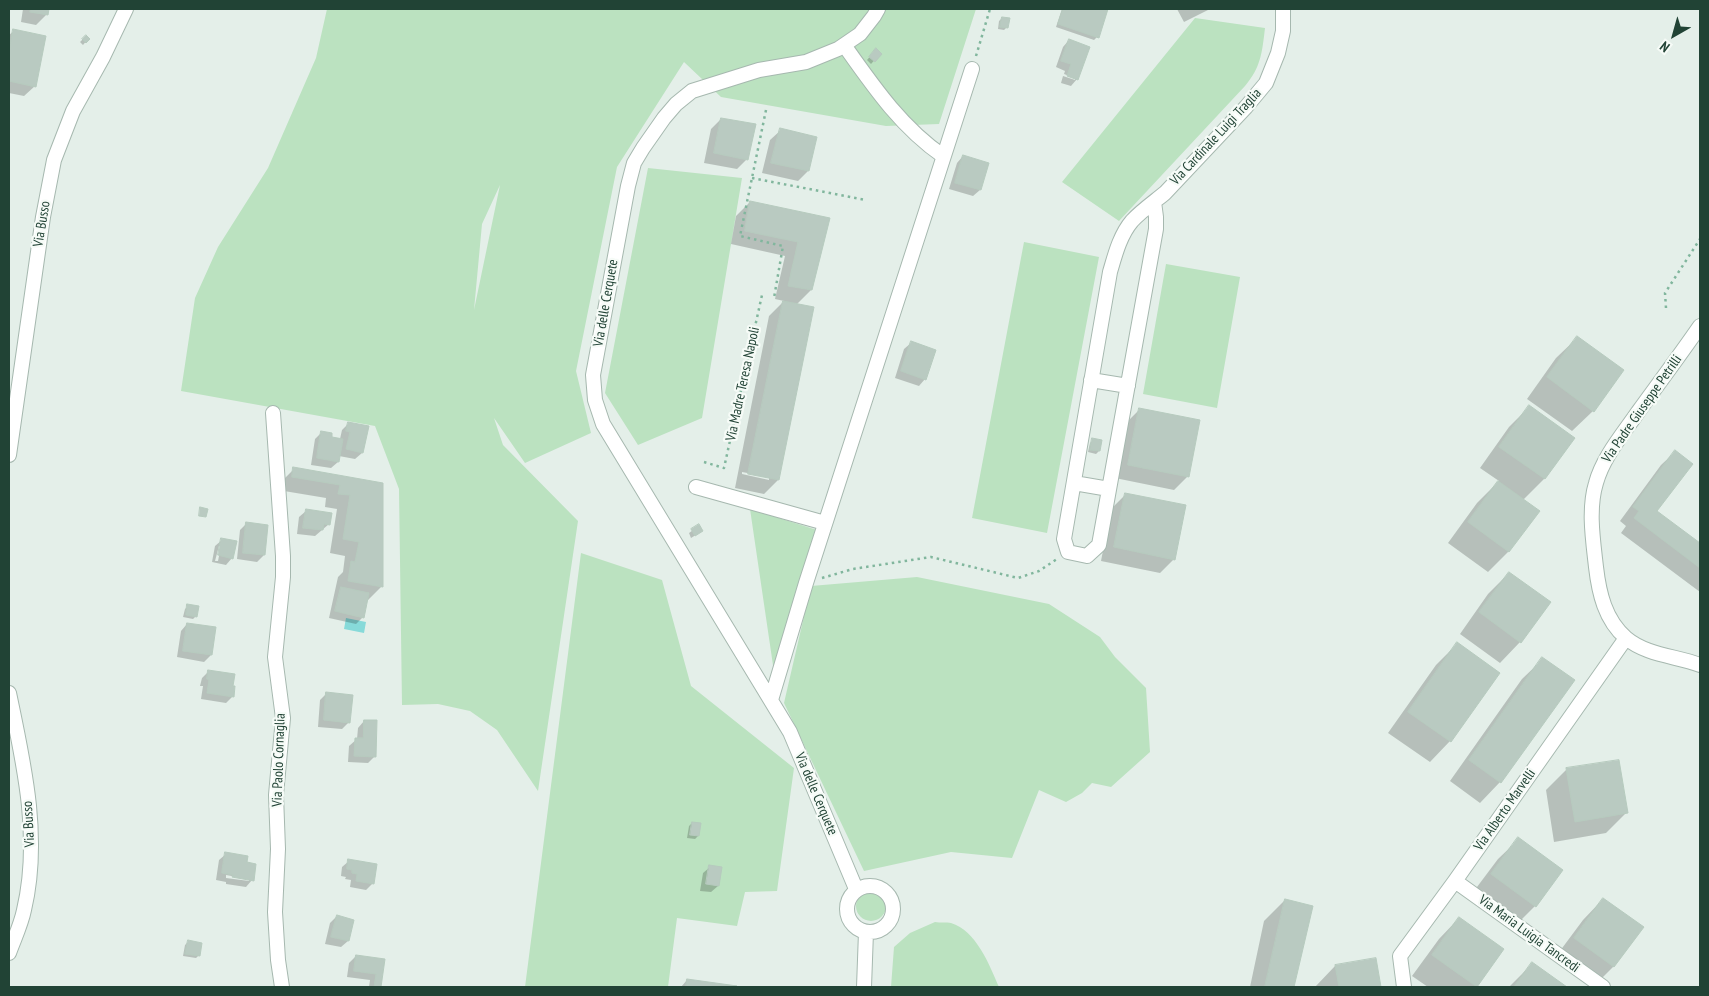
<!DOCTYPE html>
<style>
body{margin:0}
#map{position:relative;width:1709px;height:996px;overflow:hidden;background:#e4efe9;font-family:"PT Sans Narrow",sans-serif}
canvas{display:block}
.frame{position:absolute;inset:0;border:10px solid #214335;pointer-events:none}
.north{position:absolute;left:1649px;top:10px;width:50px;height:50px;-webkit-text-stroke:4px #f6fbf7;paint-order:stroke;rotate:218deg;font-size:14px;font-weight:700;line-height:20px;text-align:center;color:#214335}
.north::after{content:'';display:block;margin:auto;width:18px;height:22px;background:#214335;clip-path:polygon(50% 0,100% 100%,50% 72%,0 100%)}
</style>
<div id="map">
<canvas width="1709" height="996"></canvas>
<div class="frame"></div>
<div class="north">N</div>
</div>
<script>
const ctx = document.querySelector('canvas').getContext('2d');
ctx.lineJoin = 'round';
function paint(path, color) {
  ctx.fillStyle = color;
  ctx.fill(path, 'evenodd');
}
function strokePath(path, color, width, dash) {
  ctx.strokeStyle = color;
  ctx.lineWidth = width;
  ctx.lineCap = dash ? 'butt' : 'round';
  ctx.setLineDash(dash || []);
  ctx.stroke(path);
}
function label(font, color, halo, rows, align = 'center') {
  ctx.font = font + ' "PT Sans Narrow",sans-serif';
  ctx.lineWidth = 4.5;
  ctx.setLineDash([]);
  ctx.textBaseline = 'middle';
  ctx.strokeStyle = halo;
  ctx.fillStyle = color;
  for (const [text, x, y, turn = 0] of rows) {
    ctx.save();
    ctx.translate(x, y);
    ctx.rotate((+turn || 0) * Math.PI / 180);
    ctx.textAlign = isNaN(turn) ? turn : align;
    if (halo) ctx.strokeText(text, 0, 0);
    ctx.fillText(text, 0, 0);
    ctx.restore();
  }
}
paint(new Path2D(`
 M327 9H976L939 124 886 126 721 97 684 62 617 167 576 371 591 433 525 463 494 418 503 445 578 521 538 791 497 730 470 711 438 704 402 705 399 489 375 426 181 391 195 298 218 247 268 168 316 58ZM500 185 474 310 482 224Z
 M1195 18 1265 28C1262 53 1261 67 1245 86L1119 221 1062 182Z
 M648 168 742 178 702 418 638 445 605 393Z
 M1024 242 1099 257 1047 533 972 518Z
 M1166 264 1240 277 1217 408 1143 394Z
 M750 509 817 530 774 672Z
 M581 553 662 580 691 686 794 768 777 891 745 892 737 926 677 918 668 987H525Z
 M917 577 1049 604 1100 637 1115 657 1146 688 1150 752 1111 787 1092 783 1082 793 1066 802 1039 790 1012 858 951 852 864 871 784 703 811 586Z
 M856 906a15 15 0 1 1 30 0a15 15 0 1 1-30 0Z
 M935 922C940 923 947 922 951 923 976 930 990 966 999 987H891L894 947 910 933Z`), '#bbe2c0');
paint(new Path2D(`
 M346 618 366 622 364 633 344 629Z`), '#87dad9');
paint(new Path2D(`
 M23 9H48L46 15 36 25 21 22Z
 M1062 9H1107L1097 37 1094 40 1056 27Z
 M1177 9H1210L1184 22Z
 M1002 18 1007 27 1004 30 998 29 999 21Z
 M14 31 35 86 24 96 9 93V35Z
 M86 36 88 39 83 45 80 42Z
 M1069 40 1077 79 1071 86 1061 83 1063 76 1075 80V78L1064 74 1065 71 1056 67 1063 47Z
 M876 50 880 54 871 64 867 60Z
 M721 119 747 159 737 169 704 163 711 129Z
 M781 130 808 171 798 181 762 173 770 140Z
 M963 156 980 190 973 196 949 189 957 163Z
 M750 202 829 219 811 290 796 305 778 480 764 494 735 488 769 316 784 301 775 299 785 256 731 244 736 216ZM742 472 769 477V480L742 474Z
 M1577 338 1593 411 1572 431 1527 399 1556 358Z
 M911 343 925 379 919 386 895 378 904 349Z
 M1529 407 1573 438 1544 479 1523 500 1538 511 1508 552 1488 572 1448 543 1477 503 1499 481 1480 468 1509 427Z
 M1140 409 1188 476 1174 490 1115 478 1126 423Z
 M349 423 362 453 355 459 339 456 338 462 331 468 311 465 315 439 322 432 330 438 340 439 342 430Z
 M1093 440 1099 451 1096 454 1088 452 1090 443Z
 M1675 452 1656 512 1700 545V592L1621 533 1626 526 1620 521 1661 465Z
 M294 469 381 484 382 586 368 600H367L363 617 356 624 329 618 338 577 343 572 345 556 330 553 337 509 325 507 326 498 278 490 280 483Z
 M1125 495 1174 559 1160 573 1101 561 1111 509Z
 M306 511 329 524 315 536 297 534 299 517Z
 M246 524 267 526 264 555 257 562 237 559 240 530Z
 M699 526V533L691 538 689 533Z
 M222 540 232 558 226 565 212 562 215 546ZM219 546H221L218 561H215Z
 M1509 573 1520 642 1500 663 1460 634 1488 594Z
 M188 606 196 616 193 619 183 617 185 609Z
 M187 624 211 655 204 662 177 657 181 631Z
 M1457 644 1450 741 1430 762 1388 733 1436 665Z
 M1543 659 1500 782 1480 803 1450 781 1522 679Z
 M208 672 233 696 226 703 201 699 203 686H200L202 678Z
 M327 693 349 722 342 729 318 727 320 700Z
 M364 721 375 756 368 763 348 762 349 746 357 739 358 728Z
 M1566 770 1627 812 1606 833 1554 842 1546 790Z
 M692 823 699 824 698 836 695 839 687 838 689 826Z
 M1519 839 1561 870 1535 906 1514 927 1471 895 1498 859Z
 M226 854 246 863 252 880 246 887 226 884V882L216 880 219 860ZM226 875 249 879V881L226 878Z
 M349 861 373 883 366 890 350 887 351 880 345 879 346 877 341 876 342 867Z
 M710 867 718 886 711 892 700 891 703 873Z
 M1603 899 1642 927 1613 967 1593 987 1554 959 1583 920Z
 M1285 900 1312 907 1293 987H1250L1264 921Z
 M337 916 353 920 348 941 341 947 325 944 330 923Z
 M1459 918 1502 949 1475 987H1428L1412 976 1439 939Z
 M188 942 199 955 196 958 183 956 185 945Z
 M356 956 383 960 379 987H369L370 980 347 977 349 963Z
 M1374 959 1379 987H1315L1335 966Z
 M1532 964 1565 987H1509Z
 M687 980 736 987H681Z`), '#0003');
const building = new Path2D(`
 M31 9H49L48 15 30 12Z
 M1063 9H1108L1099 38 1058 24Z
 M1002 17 1010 18 1008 28 1000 27Z
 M13 29 46 36 36 87 9 81V52Z
 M86 35 90 39 86 43 82 39Z
 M1069 39 1090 47 1078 80 1067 76 1071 64 1061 61Z
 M876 48 882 54 875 62 869 57Z
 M721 118 756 124 748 160 714 153Z
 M780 128 817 137 809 171 771 163Z
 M963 155 989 163 981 190 955 183Z
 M750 201 830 218 812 290 788 286 798 242 745 231Z
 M783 301 814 307 779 480 748 474Z
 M1577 336 1624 370 1594 412 1547 377Z
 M911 341 936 350 926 380 901 371Z
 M1529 405 1575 438 1545 479 1499 447Z
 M1139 408 1200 420 1189 477 1128 465Z
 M348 422 369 426 363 453 346 449 350 432 346 431Z
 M321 431 332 433V437L343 439 339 462 317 458Z
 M1092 438 1102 440 1100 451 1090 450Z
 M1675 450 1693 464 1657 511 1700 543V568L1634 518 1639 511 1633 507Z
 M293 467 383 483V587L348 581 351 561 355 562 359 542 343 539 350 495 338 494 340 485 292 477Z
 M1498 481 1540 511 1509 552 1468 522Z
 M1125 493 1186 505 1175 560 1114 547Z
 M200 507 208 509 206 517 199 516Z
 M306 509 332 513 330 525 324 524 323 530 303 528Z
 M246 522 268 525 265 555 243 553Z
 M699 524 703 531 695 536 691 529Z
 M221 538 237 541 233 559 218 555Z
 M1509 572 1551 602 1521 643 1479 612Z
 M341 587 369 593 364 618 335 611Z
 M187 604 199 606 197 617 186 615Z
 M187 623 216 627 212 655 183 651Z
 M1457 642 1500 673 1451 742 1408 712Z
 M1542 657 1575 680 1501 783 1469 760Z
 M208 670 235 674 233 686H235L234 697 207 693 209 680 207 679Z
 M326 692 353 695 350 723 324 720Z
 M364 720H377L376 757 354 756 355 738H363Z
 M1619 760 1628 813 1575 822 1566 768Z
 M692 822 701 823 699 836 690 835Z
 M1518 837 1563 870 1536 907 1491 874Z
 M225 852 248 856 247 862 256 864 254 881 232 877 233 875 222 873Z
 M348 859 377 864 374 884 356 881 357 874 352 873V870L347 869Z
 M709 865 722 867 719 886 706 884Z
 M1603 898 1644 927 1614 967 1574 938Z
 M1285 899 1313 906 1294 987H1265Z
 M337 915 354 920 349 941 331 937Z
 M1459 917 1504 949 1477 987 1432 955Z
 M188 940 202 943 200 956 185 954Z
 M356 955 385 959 381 987H374L376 974 354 971Z
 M1376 958 1381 987H1339L1335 965Z
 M1532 962 1567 987H1514Z
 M687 979 737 986 686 987Z`);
paint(building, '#b9cac1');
strokePath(building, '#b6cabe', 1);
const minor = new Path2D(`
 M844 45C873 86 901 127 943 156
 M1154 202 1156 217V229L1099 545 1087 556 1068 552 1064 539 1110 272C1115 255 1120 235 1132 221 1141 211 1154 202 1165 193L1246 107 1266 83 1278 53 1283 31V9
 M1700 326C1680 355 1659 383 1638 412 1623 434 1603 457 1596 483 1588 509 1593 540 1596 567 1599 593 1605 620 1626 638 1646 655 1676 656 1700 665
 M1091 380 1128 386
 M273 413 283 556V577L275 657 283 718 276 795 278 849 275 912 278 960 282 987
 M9 455 43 217 54 160 73 111 103 57 126 9
 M1074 483 1109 489
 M696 487 825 523
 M9 693C24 764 41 838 24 910 21 925 14 939 9 953
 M771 700 806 583 972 69
 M1455 881 1603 987
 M847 909a23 23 0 1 1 46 0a23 23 0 1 1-46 0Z
 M856 889 790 732 603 424 595 400 593 375 628 186 634 163 643 148 664 118 676 104 692 91 759 70 806 62 838 49 860 34 874 16 878 9
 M864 987 866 932
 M1404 987 1400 956 1455 881 1626 638`);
strokePath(minor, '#a6b8af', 16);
strokePath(new Path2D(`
 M976 56 990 9
 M766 110 740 236 783 246 774 298
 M752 178 866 200
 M1666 308 1665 293 1700 239
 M704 462 724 468 762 295
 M822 578 853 569 931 557 1018 578 1039 571 1057 559`), '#81b69d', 2.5, [2.5, 4]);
strokePath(minor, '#fff', 14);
label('14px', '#214335', '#f6fbf7', [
 ["Via Cardinale Luigi Traglia",1216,137,-47],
 ["Via Busso",42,224,-81],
 ["Via delle Cerquete",606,303,-80],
 ["Via Madre Teresa Napoli",743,384,-78],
 ["Via Padre Giuseppe Petrilli",1642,409,-55],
 ["Via Paolo Cornaglia",279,760,-88],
 ["Via delle Cerquete",816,794,67],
 ["Via Alberto Marvelli",1505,810,-55],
 ["Via Busso",29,824,-93],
 ["Via Maria Luigia Tancredi",1529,934,36]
]);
</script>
